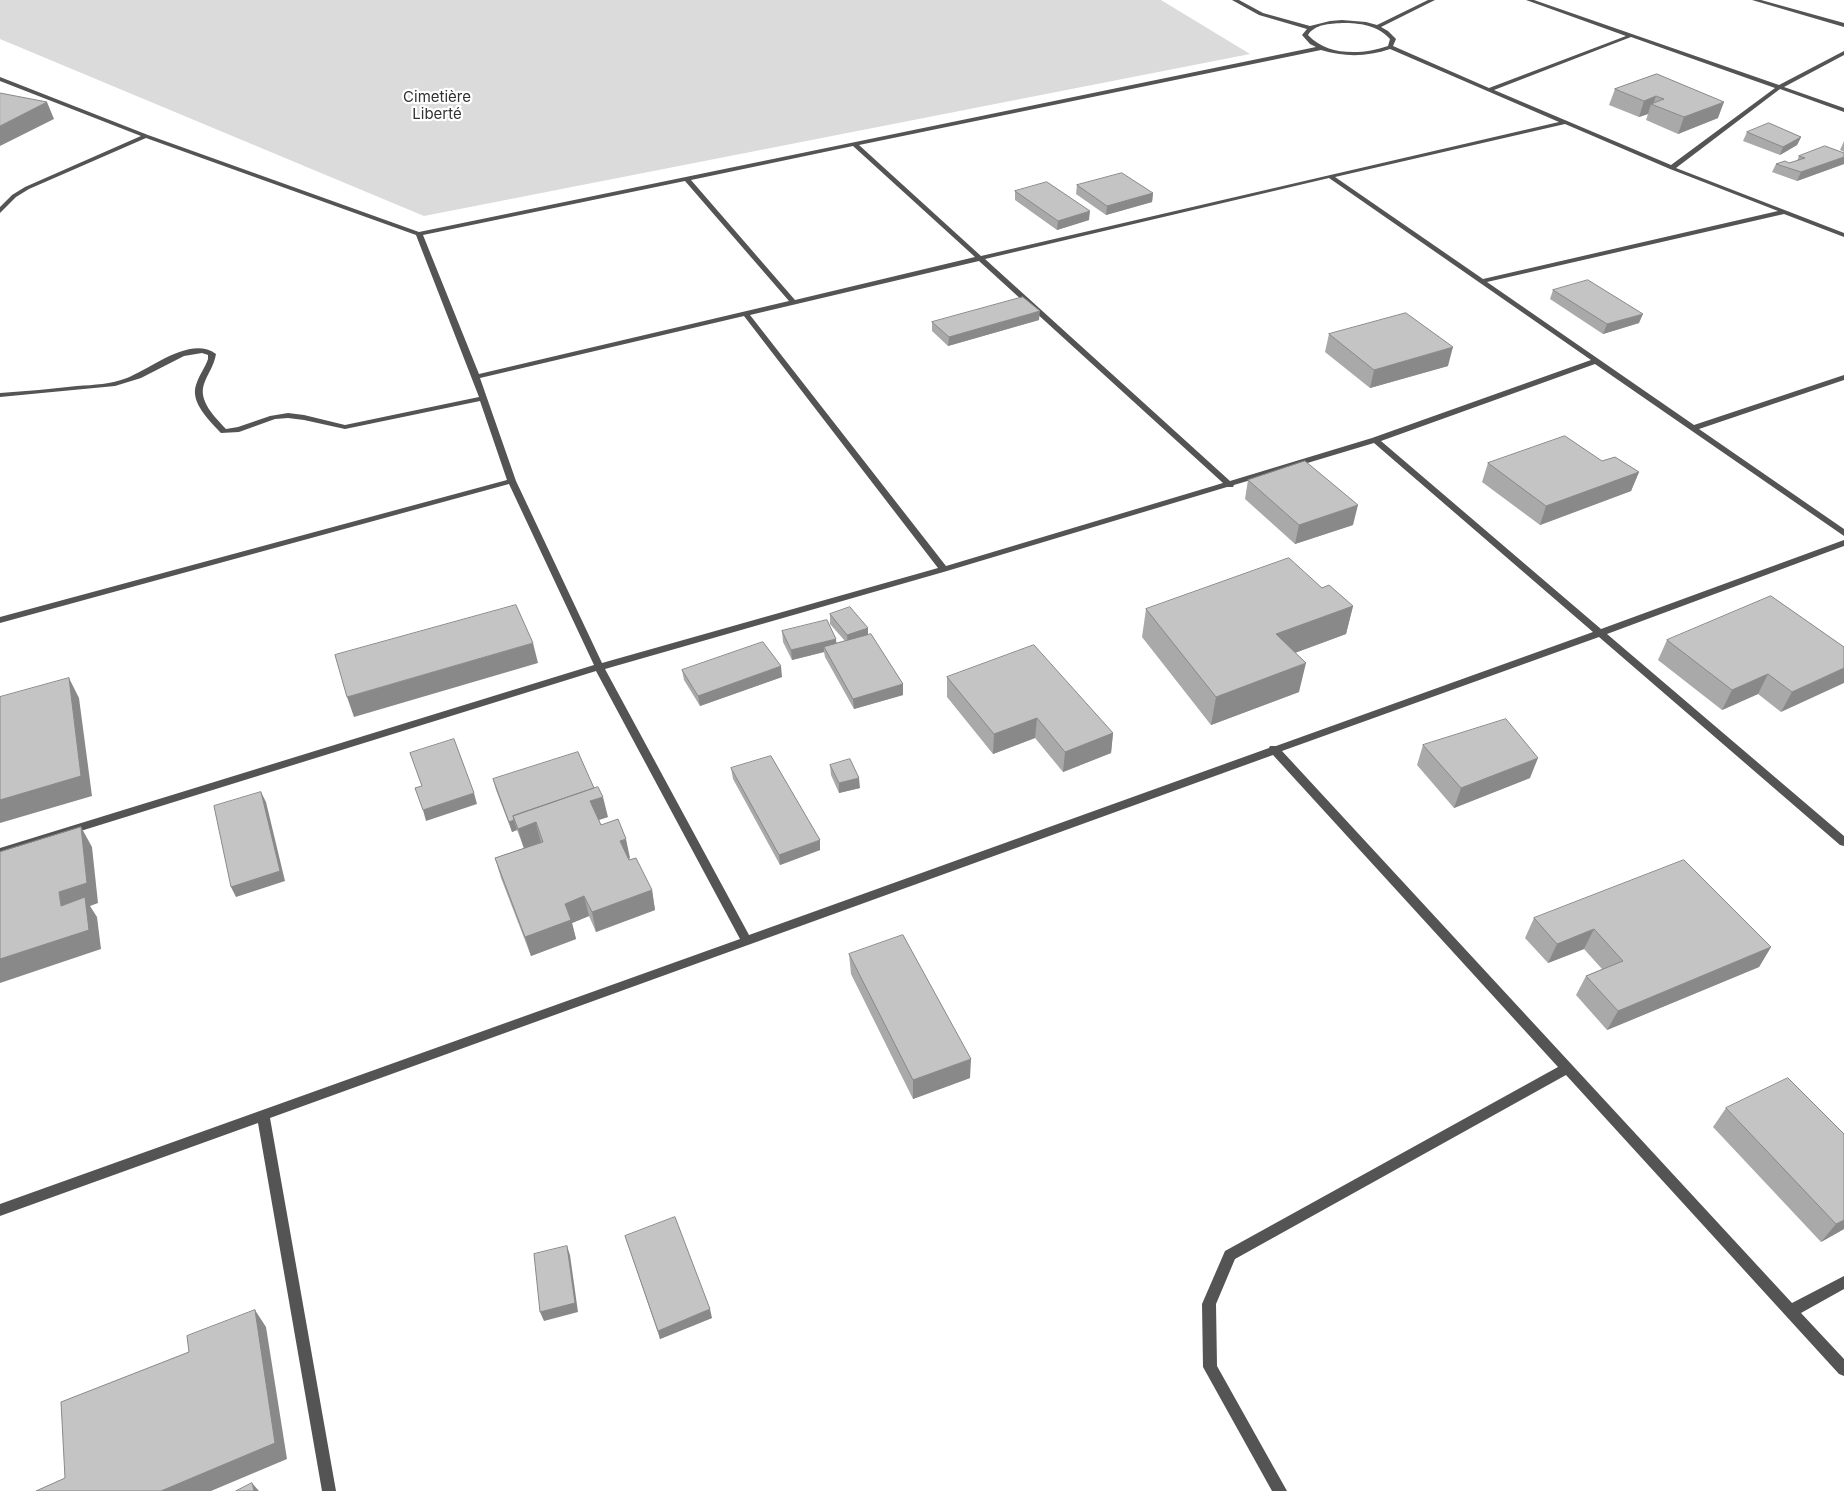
<!DOCTYPE html>
<meta charset="utf-8">
<style>
body{margin:0}
canvas{display:block;background:#fff}
</style>
<canvas width="1844" height="1491"></canvas>
<script>
const ctx = document.querySelector('canvas').getContext('2d');
ctx.lineJoin = 'round';
function paint(path, color) {
  ctx.fillStyle = color;
  ctx.fill(path, 'evenodd');
}
function strokePath(path, color, width, dash) {
  ctx.strokeStyle = color;
  ctx.lineWidth = width;
  ctx.lineCap = dash ? 'butt' : 'round';
  ctx.setLineDash(dash || []);
  ctx.stroke(path);
}
function label(font, color, halo, rows, align = 'center') {
  ctx.font = font + ' Inter,sans-serif';
  ctx.lineWidth = 4.5;
  ctx.setLineDash([]);
  ctx.textBaseline = 'middle';
  ctx.strokeStyle = halo;
  ctx.fillStyle = color;
  for (const [text, x, y, turn = 0] of rows) {
    ctx.save();
    ctx.translate(x, y);
    ctx.rotate((+turn || 0) * Math.PI / 180);
    ctx.textAlign = isNaN(turn) ? turn : align;
    if (halo) ctx.strokeText(text, 0, 0);
    ctx.fillText(text, 0, 0);
    ctx.restore();
  }
}
paint(new Path2D(`
 M0 0H1161L1250 54 424 216 0 39Z`), '#dbdbdb');
paint(new Path2D(`
 M1232 0H1239L1263 13 1310 26 1330 21 1342 20 1366 22 1377 25 1428 0H1435L1381 27 1388 31 1396 39 1393 46 1489 88 1626 36 1526 0H1534L1779 85 1844 51V55L1784 87 1844 108V112L1780 89 1676 168 1844 233V237L1784 214 1487 282 1694 425 1844 375V380L1699 429 1844 529V536L1595 364 1381 441 1601 629 1844 540V546L1607 634 1844 836V846L1840 845 1599 637 1282 751 1792 1303 1844 1276V1289L1801 1313 1844 1359V1376L1839 1374 1566 1075 1235 1259 1216 1304 1217 1366 1287 1491H1272L1203 1367 1202 1304 1225 1251 1558 1067 1273 755 270 1118 336 1491H322L258 1123 0 1216V1204L740 939 596 671 0 856V848L594 665 509 484 0 623V617L507 480 480 401 345 429 304 420 288 418 275 419 239 432 221 433C210 421 190 403 196 385 199 375 205 368 208 359V355L202 353 184 356 141 378 115 386 0 397V393C26 391 52 389 77 386 94 385 111 384 127 378 151 369 190 335 216 354 214 366 208 373 204 384 198 401 215 417 226 429L238 427 270 416 288 413 304 415 345 425 479 397 416 235 146 138 29 189 16 197 0 213V207L12 195 25 187 141 136 0 81V77L148 135 419 232 1316 47 1310 44 1302 35 1307 29 1259 15ZM1342 23C1360 23 1377 25 1390 39L1388 46C1362 55 1327 56 1308 35 1315 24 1329 24 1342 23ZM1631 37 1775 88 1671 165 1494 90ZM1390 49 1559 122 981 256 859 145 1321 50C1344 57 1367 57 1390 49ZM1565 124 1670 169 1778 211 1483 279 1335 177ZM853 146 975 257 795 300 691 180ZM1329 178 1591 360 1372 438 1230 481 985 259ZM685 181 789 301 479 374 423 235ZM979 261 1223 483 946 566 750 315ZM744 316 938 568 602 663 516 481 480 378ZM1374 443 1593 632 1276 746H1270L1269 748 749 935 605 669 947 571 1227 487H1233L1234 485Z
 M1752 0H1761L1844 23V27Z`), '#545454');
paint(new Path2D(`
 M1657 74 1718 118 1678 134 1646 120 1648 114 1639 117 1609 105 1615 89Z
 M1747 132 1801 137 1797 145 1780 155 1743 141Z
 M1844 141V152L1840 150Z
 M1844 153V164L1797 181 1772 172 1776 164 1789 163 1797 161 1799 156Z
 M1077 185 1153 193 1152 202 1106 215 1076 194Z
 M1015 191 1089 220 1057 230 1015 200Z
 M1553 290 1639 323 1603 334 1550 299Z
 M1039 320 948 346 932 331V322Z
 M1329 334 1448 366 1370 388 1325 352Z
 M1602 461 1639 472 1631 491 1540 525 1482 482 1488 463Z
 M1248 480 1353 525 1295 544 1245 499Z
 M1353 606 1346 634 1295 653 1299 692 1211 725 1142 637 1146 609Z
 M830 614 868 635 903 684V695L854 709 825 657 824 652 792 660 783 642 782 631 836 639V643L845 641 830 624Z
 M1667 640 1844 647 1781 712 1758 694 1722 710 1658 660Z
 M682 670 782 677 700 706 684 680Z
 M947 677 1113 733 1111 753 1063 772 1035 738 993 754 947 697Z
 M1423 745 1530 778 1454 808 1417 765Z
 M830 765 860 788 839 793 831 775Z
 M731 768 820 850 780 865 733 779Z
 M493 779 608 817 599 820 601 825 630 858 629 859 652 890 655 910 596 932 589 916 572 923 576 939 531 956 501 878 495 858 524 848 517 830 512 832 496 790Z
 M1534 918 1771 947 1759 967 1607 1030 1576 995 1586 976 1602 969 1584 949 1548 963 1525 938Z
 M849 954 970 1078 913 1099 851 974Z
 M1726 1108 1844 1229 1821 1242 1713 1127Z
 M625 1236 712 1318 660 1339Z`), '#a9a9a9');
paint(new Path2D(`
 M1656 96 1653 105 1651 104 1648 114 1639 117 1644 101Z
 M47 102 54 119 0 146V126Z
 M1724 102 1718 118 1678 134 1684 117Z
 M1801 137 1797 145 1780 155 1783 147Z
 M1844 157V164L1797 181 1801 172Z
 M1153 193 1152 202 1106 215 1107 206Z
 M1090 211 1089 220 1057 230 1058 221Z
 M1040 311 1039 320 948 346 949 337Z
 M1643 314 1639 323 1603 334 1607 324Z
 M1453 347 1448 366 1370 388 1374 370Z
 M1639 472 1631 491 1540 525 1546 506Z
 M1358 505 1353 525 1295 544 1299 525Z
 M1353 606 1346 634 1270 662 1276 634Z
 M868 628V638L848 645 847 635Z
 M836 639 837 649 824 647V652L792 660 791 650Z
 M533 643 538 663 354 717 347 697Z
 M1306 663 1299 692 1211 725 1216 697Z
 M781 666 782 677 700 706 698 696Z
 M1844 668V683L1781 712 1792 692Z
 M1768 674 1758 694 1722 710 1732 690Z
 M69 678 79 698 92 796 0 823V800Z
 M903 684V695L854 709 853 699Z
 M1037 718 1035 738 993 754 994 734Z
 M1113 733 1111 753 1063 772 1065 752Z
 M1538 758 1530 778 1454 808 1461 788Z
 M859 778 860 788 839 793V783Z
 M261 792 266 802 285 881 236 897 231 887Z
 M474 793 477 804 426 821 423 810Z
 M603 797 608 817 595 821 536 824 541 842 524 849 518 829 515 820Z
 M514 820 517 830 512 832 509 822Z
 M81 827 92 847 98 903 90 906 97 917 101 949 0 983V959L61 906 59 892Z
 M626 839 630 858 625 860 620 841Z
 M820 840V850L780 865 779 855Z
 M652 890 655 910 596 932 592 912Z
 M584 896 589 916 572 923 576 939 531 956 525 937 565 904Z
 M1594 929 1584 949 1548 963 1557 944Z
 M1771 947 1759 967 1607 1030 1618 1011Z
 M971 1059 970 1078 913 1099V1080Z
 M1844 1220V1229L1821 1242 1836 1224Z
 M567 1246 570 1255 578 1312 544 1321 540 1312Z
 M710 1309 712 1318 660 1339 658 1331Z
 M255 1310 266 1327 287 1459 211 1491H161Z
 M252 1483 259 1491H254Z`), '#898989');
const building = new Path2D(`
 M1657 74 1724 102 1684 117 1651 104 1664 99 1656 96 1644 101 1615 89Z
 M0 93 47 102 0 126Z
 M1769 123 1801 137 1783 147 1747 132Z
 M1825 146 1844 153V157L1801 172 1776 164 1785 161 1789 163 1805 158 1799 156Z
 M1122 173 1153 193 1107 206 1077 185Z
 M1047 182 1090 211 1058 221 1015 191Z
 M1588 280 1643 314 1607 324 1553 290Z
 M1023 297 1040 311 949 337 932 322Z
 M1406 313 1453 347 1374 370 1329 334Z
 M1565 436 1602 461 1615 457 1639 472 1546 506 1488 463Z
 M1305 461 1358 505 1299 525 1248 480Z
 M1289 558 1322 588 1329 585 1353 606 1276 634 1306 663 1216 697 1146 609Z
 M1771 596 1844 647V668L1792 692 1768 674 1732 690 1667 640Z
 M516 605 533 643 347 697 335 655Z
 M850 607 868 628 847 635 830 614Z
 M827 620 836 639 791 650 782 631Z
 M871 634 903 684 853 699 824 647Z
 M763 642 781 666 698 696 682 670Z
 M1034 645 1113 733 1065 752 1037 718 994 734 947 677Z
 M69 678 81 776 0 800V697Z
 M1506 719 1538 758 1461 788 1423 745Z
 M454 739 474 793 423 810 415 788 422 786 410 753Z
 M578 752 594 788 513 816 514 820 509 822 493 779Z
 M771 756 820 840 779 855 731 768Z
 M850 759 859 778 839 783 830 765Z
 M598 787 603 797 590 801 601 825 618 819 626 839 620 841 629 860 636 858 652 890 592 912 584 896 565 904 571 920 525 937 495 858 543 842 536 822 518 829 513 816Z
 M261 792 280 871 231 887 214 806Z
 M81 827 87 883 59 892 61 906 85 897 89 930 0 959V852Z
 M1684 860 1771 947 1618 1011 1586 976 1623 961 1594 929 1557 944 1534 918Z
 M903 935 971 1059 913 1080 849 954Z
 M1788 1078 1844 1134V1220L1836 1224 1726 1108Z
 M675 1217 710 1309 658 1331 625 1236Z
 M567 1246 575 1303 540 1312 534 1254Z
 M255 1310 275 1443 161 1491H36L65 1478 61 1402 189 1352 187 1336Z
 M252 1483 254 1491H236Z`);
paint(building, '#c4c4c4');
strokePath(building, '#898989', 1);
label('15px', '#323232', '#fff', [
 ["Cimetière",437,97],
 ["Liberté",437,114]
]);
</script>
